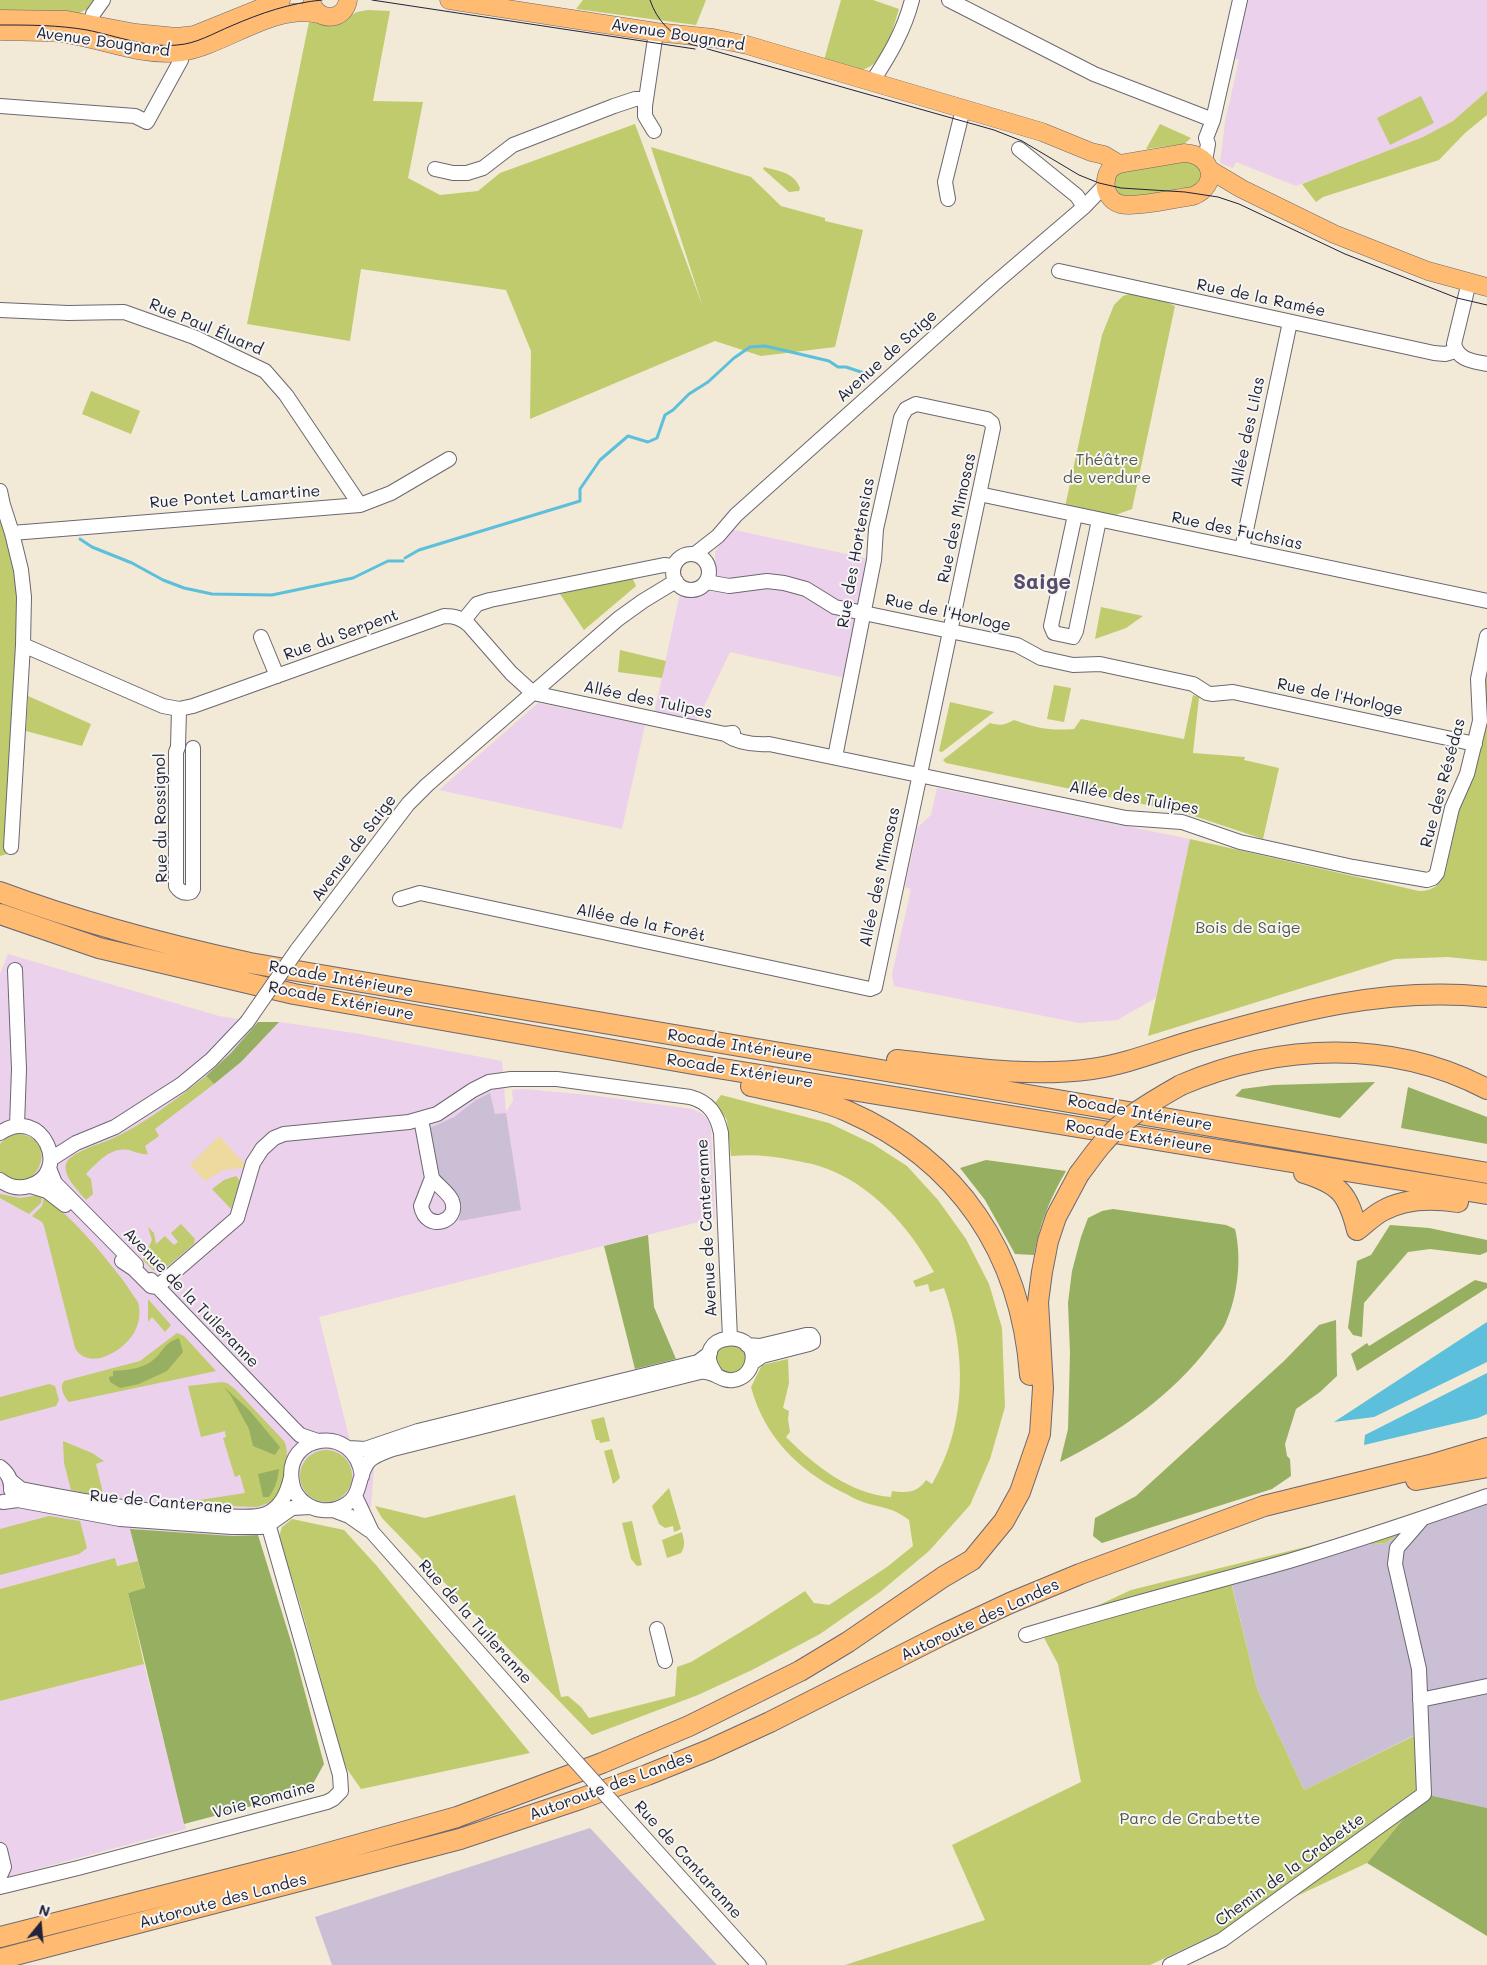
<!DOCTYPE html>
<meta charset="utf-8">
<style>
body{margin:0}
#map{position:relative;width:1487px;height:1965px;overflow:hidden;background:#f2e9d6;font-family:Mali,sans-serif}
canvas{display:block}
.north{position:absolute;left:15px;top:1900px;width:50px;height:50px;-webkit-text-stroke:4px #f6f6f2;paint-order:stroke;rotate:17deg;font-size:14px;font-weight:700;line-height:20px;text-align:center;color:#22223b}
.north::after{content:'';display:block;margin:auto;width:18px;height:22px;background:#22223b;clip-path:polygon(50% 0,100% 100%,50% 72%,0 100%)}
</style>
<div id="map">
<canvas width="1487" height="1965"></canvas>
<div class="north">N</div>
</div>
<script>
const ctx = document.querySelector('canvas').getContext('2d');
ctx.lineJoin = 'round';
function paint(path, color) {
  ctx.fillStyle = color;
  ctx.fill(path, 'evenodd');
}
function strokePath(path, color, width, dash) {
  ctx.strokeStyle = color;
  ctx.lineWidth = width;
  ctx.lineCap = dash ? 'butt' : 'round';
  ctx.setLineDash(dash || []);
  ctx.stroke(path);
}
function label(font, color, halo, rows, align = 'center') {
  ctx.font = font + ' Mali,sans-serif';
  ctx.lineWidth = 4;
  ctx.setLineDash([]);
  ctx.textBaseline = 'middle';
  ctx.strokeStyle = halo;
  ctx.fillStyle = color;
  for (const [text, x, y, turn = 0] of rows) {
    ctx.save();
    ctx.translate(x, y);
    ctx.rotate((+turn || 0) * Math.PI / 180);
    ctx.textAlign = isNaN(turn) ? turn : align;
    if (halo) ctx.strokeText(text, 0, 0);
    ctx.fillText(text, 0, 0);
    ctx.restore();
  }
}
paint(new Path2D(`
 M1240 0H1487V91L1453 121 1423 137 1296 186 1236 162 1233 168 1220 163 1225 122 1239 60 1228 56Z
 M730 529 874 560 850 679 730 652 694 727 653 719 680 593 689 597 701 595 711 589 715 579V552Z
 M538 703 645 725 622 829 439 790Z
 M937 788 1190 839 1156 998 1117 1020 1079 1023 894 986 892 974 911 889 905 887 918 827 931 815Z
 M8 954 219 1016 258 1022H279L354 1033 502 1061 506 1112 513 1101 512 1090 524 1089 590 1095 692 1109 701 1113 708 1119 711 1129 715 1218 319 1317 350 1441 374 1467 371 1507 291 1517 258 1535 233 1536 131 1529 138 1561 116 1566 114 1559 0 1589V974Z
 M144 1664 186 1829 0 1879V1701Z`), '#ebd1eb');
paint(new Path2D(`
 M490 1093 495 1114 506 1113 521 1210 459 1221 462 1205 457 1195 446 1185 438 1171 430 1128 454 1117 476 1100Z
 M1487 1496V1808L1424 1794 1421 1732 1304 1790 1257 1689 1231 1581 1360 1545 1386 1543 1423 1518Z
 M590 1828 717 1965H332L315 1917Z`), '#cbbfd5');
paint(new Path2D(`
 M0 0H95L89 8 76 15 0 12Z
 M583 0H706L696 25 576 9Z
 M841 0H873L899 9C892 30 886 65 861 70L824 60Z
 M368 10 390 11 373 101 423 102 408 178 440 195 478 191 500 173 635 124 703 307 651 147 751 177 781 206 825 218V221L863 230 835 347 761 356 715 341 530 419 531 351 506 290 361 269 350 341 247 324 310 17 342 21 357 12Z
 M1487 91V115L1465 133 1439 160 1323 197 1316 202 1302 184 1423 137 1453 121Z
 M1421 96 1434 123 1390 145 1377 118Z
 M1160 124 1191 138 1184 144 1146 149Z
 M1193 160 1203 173 1197 188 1129 199 1116 194 1113 178 1118 171Z
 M764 167C778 171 794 172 800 188L799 191 789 192 763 169Z
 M1132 293 1162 300 1175 306 1132 509 1107 518 1065 507 1102 335 1114 305 1123 296Z
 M91 391 140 411 131 434 82 414Z
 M0 521 12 533 21 570 11 853 0 856Z
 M632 577 636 586 584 630 560 594Z
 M1101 607 1143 616 1126 628 1095 639Z
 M620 650 666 661 662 678 618 672Z
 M1487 675V961L1448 957 1395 959 1148 1036 1190 839 1419 891C1434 891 1442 884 1446 870Z
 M1054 685 1071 688 1064 722 1047 719Z
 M1193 695 1199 697 1193 753 1245 757 1244 760 1279 768 1263 839 1173 809 1157 807 946 763 943 760 990 723C1000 726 1005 725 1014 720 1036 728 1050 731 1074 729L1081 719 1184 739Z
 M28 696 91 724 82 746 26 731Z
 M950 702 994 712 942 752 939 751Z
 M206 1076 214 1084 155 1129 159 1136 145 1146 148 1154C142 1155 136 1152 129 1150 110 1147 98 1162 86 1174L91 1179 93 1194 86 1200C79 1191 63 1177 66 1164 69 1153 99 1144 109 1140 145 1124 175 1100 206 1076Z
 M721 1095 829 1123 873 1144 907 1166 938 1200 966 1239 989 1284 1002 1328 1005 1407 990 1459 970 1505 929 1551 880 1592 820 1634 752 1670 698 1695 592 1735 382 1518 375 1506 425 1518 515 1495 561 1697 568 1696 581 1707 589 1718 675 1696 677 1667 691 1662 754 1624 805 1591 814 1603 829 1605 887 1567 913 1546 909 1520C890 1506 884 1509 863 1502 856 1500 849 1495 842 1492 798 1470 764 1436 751 1387L762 1365 788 1359 789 1383 783 1408 789 1411 788 1419 790 1432 786 1437C814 1465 850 1494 891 1497L892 1491C907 1493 917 1493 926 1480L932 1484C967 1425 967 1352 944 1288L930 1292 928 1284 916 1287 913 1281 934 1272C909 1226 870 1182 819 1166 810 1163 801 1162 792 1160 773 1156 751 1154 731 1156L727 1120 715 1103Z
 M16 1134C66 1136 33 1207 0 1171V1144L5 1139Z
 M236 1176 240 1181 231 1209 212 1189 224 1180Z
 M0 1194 20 1198 39 1195 42 1196 41 1203 29 1214 0 1198Z
 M44 1197C73 1218 96 1246 118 1274 122 1278 137 1301 138 1302 140 1310 140 1319 137 1326 131 1347 90 1374 75 1348L44 1226 42 1222 32 1216 42 1206Z
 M181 1224 195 1239 194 1244 161 1272 153 1270 143 1260 152 1240 148 1227 154 1233 156 1244 165 1236 174 1245 178 1242 171 1233Z
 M148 1299 171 1325 165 1332 152 1317 148 1322Z
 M177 1333 184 1336 216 1371 69 1402C64 1397 59 1387 64 1381L140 1361Z
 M715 1359a15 15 0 1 1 30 0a15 15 0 1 1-30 0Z
 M222 1382 227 1383 235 1389 284 1441C292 1454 282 1490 272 1502L257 1507 173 1504 245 1493 240 1475 235 1477 223 1438 226 1437 225 1431 201 1437 188 1386Z
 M49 1384 55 1386 59 1400 56 1406 0 1421V1397Z
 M604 1417 610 1441 600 1443 599 1440H596L591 1420Z
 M63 1441 92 1453 104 1461 96 1464 104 1497 71 1490 64 1463Z
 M612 1449 620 1478 613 1484 604 1451Z
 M300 1476a26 26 0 1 1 52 0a26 26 0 1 1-52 0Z
 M669 1488 681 1529 674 1532 673 1526 665 1528 659 1524 652 1506Z
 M49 1516 80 1521 87 1548 79 1554 0 1575V1529Z
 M1423 1518 1386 1543 1360 1545 1231 1582 1257 1689 1304 1790 1422 1732 1424 1794 1367 1863 1150 1965H845L985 1920 952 1845 1081 1782 1058 1664 1041 1632 1131 1590Z
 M292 1519 344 1530 376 1565 530 1753 361 1789 347 1769 343 1759 301 1607 279 1537 282 1527Z
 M632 1521 642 1565 637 1566 631 1559 622 1523Z
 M682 1532C684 1541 686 1545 681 1553L667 1558 662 1540Z
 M115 1558 117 1566 138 1561 145 1589 128 1593 144 1664 0 1701V1589Z`), '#bfcb6d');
paint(new Path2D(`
 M258 1022H279L241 1062 214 1084 206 1076 231 1053Z
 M1375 1082 1340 1118 1235 1096 1242 1089 1273 1085Z
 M1408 1087 1487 1117V1144L1401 1128Z
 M986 1160 1066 1171C1050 1199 1040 1222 1034 1255L1015 1254 985 1200 960 1168Z
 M1113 1209 1226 1225 1235 1229C1242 1258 1238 1295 1226 1322 1223 1330 1216 1337 1211 1344 1172 1396 1118 1433 1060 1462L1068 1429 1070 1353 1068 1303 1072 1271 1081 1237 1088 1218 1102 1211Z
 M1390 1225 1429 1228 1487 1240V1252L1480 1255 1430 1249 1408 1252 1364 1303 1362 1337 1353 1335 1348 1328 1357 1261 1371 1255Z
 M648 1235 654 1307 676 1359 635 1369 604 1246Z
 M1475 1280 1487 1283V1288L1357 1371 1351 1354 1367 1343 1369 1346Z
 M1336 1320 1337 1376 1320 1392 1296 1409 1285 1444 1287 1456 1290 1459 1291 1476 1272 1489 1102 1543 1093 1536 1095 1518 1136 1496 1284 1361 1319 1325Z
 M179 1338 183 1352 167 1371 139 1384 120 1388 110 1382 109 1377 113 1376V1371C126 1370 141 1369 152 1361 164 1352 162 1344 179 1338Z
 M224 1387 249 1410 280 1447 275 1455 253 1446 249 1429 231 1396Z
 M279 1469C278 1480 275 1488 269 1497H263L258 1474Z
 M130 1529 233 1536 258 1535 293 1648 324 1764 309 1791 184 1824 128 1593 145 1588Z
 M1424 1794 1487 1808V1936L1367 1863Z`), '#97af60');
paint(new Path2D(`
 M219 1136 245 1164 243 1168 223 1170 205 1181 190 1165Z`), '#eeda9e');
paint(new Path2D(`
 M1487 1322V1362L1374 1417 1334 1422Z
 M1487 1373V1414L1478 1418 1364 1445 1365 1435Z`), '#5cbfdb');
strokePath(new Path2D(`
 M80 539 92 547 132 563 163 580 184 588 212 594 272 595 353 578 388 561H403
 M405 558 419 550 580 501V489L600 460 628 436 648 442 657 438 665 415 673 410 689 394 708 382 734 358 750 347 765 346 791 352 829 361 838 367H846L873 376`), '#5cbfdb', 3);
const minor = new Path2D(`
 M949 0 1094 74 1213 120
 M91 23 93 14 103 0
 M872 82C889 56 904 31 912 0
 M0 106 135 116 147 122 181 60V52
 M654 131 645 116V106L656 32
 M1019 149 1077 196 1084 207
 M1205 161 1208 144 1206 138 1213 120 1240 0
 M435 169 453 173H467L483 168 513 145 614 106 635 99H646
 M948 199 945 182 963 109
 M1059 271 1434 353 1445 354 1456 351
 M1469 282 1454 344C1458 360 1472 361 1487 364
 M0 310 68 313 124 312 194 337 265 371 286 395 360 505
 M0 491 3 505 12 533 21 570 24 597 23 645 11 847
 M979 494 1487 601
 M1075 515 1051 626 1054 633 1073 637 1076 631 1099 520
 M12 533 360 505 391 493 449 459
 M1242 549 1290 322
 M695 554 718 536 736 515 994 284 1084 207 1105 185
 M673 572a18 18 0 1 1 36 0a18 18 0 1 1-36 0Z
 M707 582 729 586 767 581 784 583 806 589 835 607 1017 645 1041 658 1073 665 1100 664 1193 684 1207 693 1212 694 1233 692 1475 744
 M464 620 477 604 490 600 664 565 674 566
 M261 637 277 676
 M23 645 163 706 179 709 193 706 444 616C455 616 461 618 469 625L511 673 533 693
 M533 693 725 734 733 733
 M179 709 178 747 176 752V886C180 892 185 894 191 892L193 889V748
 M725 734C738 743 753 745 769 744L1126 818 1182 822 1240 842 1353 867 1427 880 1433 878 1437 873 1452 808 1467 774 1480 721 1478 679 1487 636
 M400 899 420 893 870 989 875 987 993 428 992 423 987 419 916 404 906 409 901 418 876 529 874 560 835 757
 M297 950 408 804 427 785 618 619 643 601 676 581
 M15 970 19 1069 17 1126
 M421 1119 432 1178
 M0 1133C42 1104 73 1173 29 1186 19 1189 9 1187 0 1180
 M51 1159 76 1143 115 1127 182 1084 211 1060 247 1022
 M49 1168 55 1183 136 1265
 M432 1178C437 1185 450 1194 452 1201 460 1222 426 1233 421 1206Z
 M31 1186 47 1191 65 1205
 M122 1261 134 1269 151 1286 157 1287 237 1218 253 1163 262 1149 274 1138 284 1134 409 1122 437 1114 473 1090 489 1082 511 1079H557L690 1097C709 1102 717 1114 721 1133L730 1338
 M151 1280 294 1429 300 1435 318 1441
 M747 1345 760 1346 806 1335H811L813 1338V1342L809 1344 762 1356 752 1363
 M349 1448 365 1449 418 1431 698 1362 710 1353
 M0 1467C8 1473 12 1480 11 1490
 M362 1476C355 1422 283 1434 292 1482 293 1491 299 1499 306 1504 316 1511 329 1512 339 1508 365 1498 355 1477 369 1461 375 1455 385 1452 393 1449L700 1372C714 1370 721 1382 733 1380 741 1379 748 1374 751 1366 765 1326 687 1331 715 1373
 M11 1481 21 1489C87 1502 153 1514 221 1516 234 1516 253 1519 266 1514 281 1508 288 1491 291 1477
 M355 1496 372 1532 552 1735
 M3 1502 18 1500 120 1519 232 1527H261L268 1525 292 1508 310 1507
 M333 1510 349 1516 369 1530
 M657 1629 665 1661
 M1026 1635C1113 1608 1201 1586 1289 1561 1355 1541 1421 1519 1487 1496
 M1420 1700 1487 1686
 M641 1834 759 1965
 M0 1850 4 1867 0 1876
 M0 1887 78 1868 327 1802 333 1799 341 1791 340 1775 267 1520 268 1513
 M1170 1965 1222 1940 1424 1794 1419 1669 1395 1564 1397 1548 1423 1518`);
const major = new Path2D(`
 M449 0 656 32 713 38 747 45 1042 132 1091 152 1104 155 1119 164
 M312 4C320 23 345 20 348 0
 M0 19 67 20 136 33 177 37 194 35 281 0
 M0 31C23 32 46 31 68 34 105 40 143 57 181 52 224 46 273 3 319 14
 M1184 153C1213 154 1220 185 1193 196 1177 198 1135 208 1120 204 1110 201 1104 191 1106 180 1107 171 1111 167 1119 164Z
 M1210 170 1242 189 1334 234 1428 271 1487 287`);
const highway = new Path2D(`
 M0 892C83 923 163 944 250 963L1487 1173
 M0 914 99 948 294 994 699 1065 1487 1194
 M897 1060C962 1067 1027 1078 1092 1069 1128 1064 1163 1049 1198 1039 1292 1012 1388 986 1487 997
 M1181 1085C1279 1043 1392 1039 1487 1089
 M751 1086C783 1093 816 1098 847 1111 959 1160 1021 1253 1030 1375
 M1304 1173C1340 1184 1348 1194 1357 1230 1365 1224 1373 1216 1382 1211 1405 1198 1432 1198 1458 1202
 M1416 1480 1487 1467
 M0 1937 296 1862 457 1817 602 1763 689 1726 800 1671 848 1642 943 1577 972 1560 1004 1521 1020 1492 1040 1434 1043 1388 1038 1302 1042 1272 1048 1241 1056 1217 1079 1174
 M0 1959 460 1839 580 1799 647 1775 709 1750 770 1722 944 1634 1010 1603 1080 1574 1264 1506 1430 1465 1487 1448`);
strokePath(minor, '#6b6871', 16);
strokePath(major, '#6b6871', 19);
strokePath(highway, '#6b6871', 22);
strokePath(minor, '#fff', 14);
strokePath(major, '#febb71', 18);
strokePath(highway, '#febb71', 20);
strokePath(new Path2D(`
 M372 0 695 49
 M650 0C657 21 671 34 690 44L994 130 1022 141 1079 175 1099 183 1121 188 1185 192 1218 197 1239 204 1345 254 1457 298 1487 305
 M0 25C30 25 58 25 87 30 117 36 146 48 177 45 196 44 214 33 231 26 261 13 290 3 322 0`), '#22223b', 1);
const minorBridge = new Path2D(`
 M247 1022 297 950
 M552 1735 641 1834`);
const highwayBridge = new Path2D(`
 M1079 1174C1087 1164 1094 1153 1103 1143 1124 1117 1153 1101 1181 1085`);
strokePath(minorBridge, '#6b6871', 16, []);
strokePath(highwayBridge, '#6b6871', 22, []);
strokePath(minorBridge, '#fff', 14);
strokePath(highwayBridge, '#febb71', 20);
label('16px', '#22223b', '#f6f6f2', [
 ["Avenue Bougnard",678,35,9],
 ["Avenue Bougnard",103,42,8],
 ["Rue de la Ramée",1261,298,12],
 ["Rue Paul Éluard",206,327,23],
 ["Avenue de Saige",887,356,-42],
 ["Allée des Lilas",1248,432,-78],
 ["Rue Pontet Lamartine",235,497,-4],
 ["Rue des Mimosas",957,518,-78],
 ["Rue des Fuchsias",1237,531,12],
 ["Rue des Hortensias",856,553,-80],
 ["Rue de l'Horloge",948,613,12],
 ["Rue du Serpent",341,635,-20],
 ["Rue de l'Horloge",1340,697,12],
 ["Allée des Tulipes",648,700,12],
 ["Rue des Résédas",1443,783,-75],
 ["Allée des Tulipes",1134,798,10],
 ["Rue du Rossignol",161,818,-91],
 ["Avenue de Saige",354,848,-53],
 ["Allée des Mimosas",880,877,-78],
 ["Allée de la Forêt",641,923,12],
 ["Rocade Intérieure",341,979,10],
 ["Rocade Extérieure",341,1001,11],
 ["Rocade Intérieure",740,1046,9],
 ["Rocade Extérieure",740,1071,9],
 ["Rocade Intérieure",1140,1113,10],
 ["Rocade Extérieure",1139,1137,9],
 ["Avenue de Canteranne",707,1228,-93],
 ["Avenue de la Tuileranne",191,1298,46],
 ["Rue de Canterane",161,1502,5],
 ["Autoroute des Landes",980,1620,-25],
 ["Rue de la Tuileranne",475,1622,48],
 ["Autoroute des Landes",611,1786,-20],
 ["Voie Romaine",264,1800,-15],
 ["Rue de Cantaranne",688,1860,48],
 ["Chemin de la Crabette",1290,1870,-36],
 ["Autoroute des Landes",223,1901,-15]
]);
label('16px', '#51554a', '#f6f6f2', [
 ["Théâtre",1107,460],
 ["de verdure",1107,478],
 ["Bois de Saige",1248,928],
 ["Parc de Crabette",1190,1819]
]);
label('bold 21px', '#584b6b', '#f6f6f2', [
 ["Saige",1042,583]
]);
</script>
